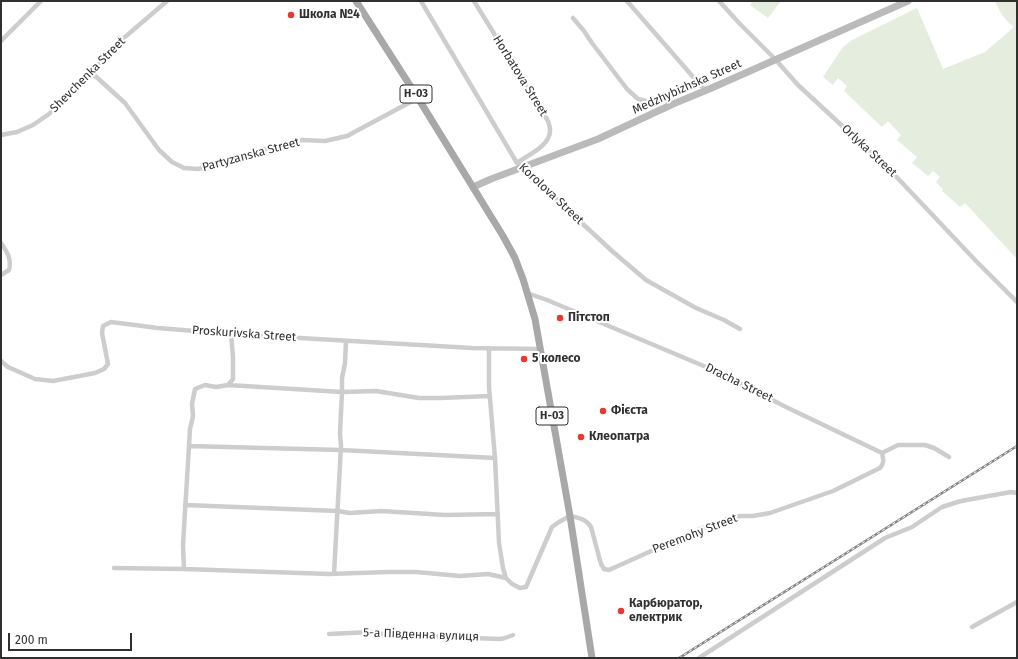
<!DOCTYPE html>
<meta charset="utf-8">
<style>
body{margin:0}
#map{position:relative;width:1018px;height:659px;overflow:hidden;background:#fff;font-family:"Fira Sans",sans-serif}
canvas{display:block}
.frame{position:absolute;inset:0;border:2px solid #303030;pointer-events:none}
.scale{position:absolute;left:8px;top:633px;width:124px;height:18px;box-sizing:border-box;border:2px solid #303030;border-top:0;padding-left:5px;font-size:12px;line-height:14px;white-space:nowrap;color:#303030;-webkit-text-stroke:3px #fff;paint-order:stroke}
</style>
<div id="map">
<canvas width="1018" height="659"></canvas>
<div class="frame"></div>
<div class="scale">200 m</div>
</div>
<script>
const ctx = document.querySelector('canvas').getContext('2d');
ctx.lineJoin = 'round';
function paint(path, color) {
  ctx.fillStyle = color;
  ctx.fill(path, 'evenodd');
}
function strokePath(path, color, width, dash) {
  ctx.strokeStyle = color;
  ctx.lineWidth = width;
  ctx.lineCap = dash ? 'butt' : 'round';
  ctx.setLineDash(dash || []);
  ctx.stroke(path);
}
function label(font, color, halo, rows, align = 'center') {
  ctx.font = font + ' "Fira Sans",sans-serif';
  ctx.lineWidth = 4;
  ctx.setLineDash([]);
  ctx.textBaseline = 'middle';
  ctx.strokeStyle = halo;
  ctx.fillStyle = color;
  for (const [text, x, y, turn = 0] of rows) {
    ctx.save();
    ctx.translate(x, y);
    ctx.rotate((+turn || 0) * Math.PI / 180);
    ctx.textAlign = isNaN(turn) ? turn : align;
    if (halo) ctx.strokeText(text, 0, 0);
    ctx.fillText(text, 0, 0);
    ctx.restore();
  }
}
paint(new Path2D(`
 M753 1H781L768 18 750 5Z
 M995 1H1017V259L965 203 960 207 942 191 943 189 936 182 940 177 933 171 928 176 912 163 917 157 897 140 901 135 888 121 882 127 844 91 847 86 838 78 833 85 823 77 843 47 852 40 917 8 943 69 985 52 1014 27C1004 20 1000 12 995 1Z`), '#e4edde');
strokePath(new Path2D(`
 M421 1 517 163 612 251 646 280 696 308 724 320 740 329
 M474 1 548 121C549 124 550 127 550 130 551 145 528 155 517 163
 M627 1 701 86 707 90
 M719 1 740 24 775 59 798 85 890 170 976 261 1017 302
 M573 18 584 31 592 43 627 89 638 99 649 102 663 99 673 104
 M1 41 41 1
 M92 73 125 103 159 150 172 162 184 168 198 169 220 164 258 151 302 140 325 141 347 136 418 98
 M1 135 17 132 33 125 49 114 69 94 92 73 103 59 118 43 167 1
 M1 243C7 252 12 259 9 270L1 275
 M527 293 547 300 718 372 786 407 882 453 898 445H925L934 448 949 457
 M489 348V387L495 458 499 543 503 568 506 578 512 584 520 588 526 587 552 527 559 522 570 516C579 518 586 519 591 527L601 564 604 569 609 570 700 529 719 523 729 518 741 516H753L770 513 833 491 880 468C885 462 883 459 882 453
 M1 361 8 367 35 379 53 381 95 373 104 369 108 364 102 333 103 326 111 322 158 328 231 334 472 348 541 349
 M228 385 342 392 376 391 419 398H441L490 396
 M189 446 341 450 495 458
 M185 505 338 511 350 513 381 511 445 515 498 514
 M114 568 184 569 183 545 190 429 193 416 192 404 195 389 205 385 216 387 228 385 233 379V357L231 334
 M184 569 329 574 388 572H416L460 576 488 574 506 578
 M334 574 341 446 340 433 342 392V378L345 363 346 341
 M972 627 1017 602
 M329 634 371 632 393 636 415 633 432 636 446 637 500 639 505 638 513 635
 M699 658 885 538 912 527 942 507 961 501 1011 492 1017 493`), '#cdcdcd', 4.5);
strokePath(new Path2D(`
 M473 187 491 179 598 139 673 104 707 90 908 1`), '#bababa', 7);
strokePath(new Path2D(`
 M356 1 418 98 503 236 515 258 523 279 535 319 570 516 592 658`), '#a8a8a8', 7);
const rail = new Path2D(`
 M679 658 1017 446`);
strokePath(rail, '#858585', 2.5);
strokePath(rail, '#fff', 1, [3]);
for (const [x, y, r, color] of [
 [291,15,4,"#e83931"],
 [560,318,4,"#e83931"],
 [524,359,4,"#e83931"],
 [603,411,4,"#e83931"],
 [581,437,4,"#e83931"],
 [621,611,4,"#e83931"]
]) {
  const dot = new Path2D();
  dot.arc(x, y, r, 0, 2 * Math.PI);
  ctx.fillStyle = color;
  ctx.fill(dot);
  strokePath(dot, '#fff', 1.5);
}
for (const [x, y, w] of [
 [416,94,32],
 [552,416,32]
]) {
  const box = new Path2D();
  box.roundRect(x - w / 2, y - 9, w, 18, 3);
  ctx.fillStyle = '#fff';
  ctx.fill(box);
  strokePath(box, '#303030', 1);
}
label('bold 11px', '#303030', null, [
 ["Н-03",416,94],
 ["Н-03",552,416]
]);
label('bold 12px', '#303030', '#fff', [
 ["Школа №4",299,15],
 ["Пітстоп",568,318],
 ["5 колесо",532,359],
 ["Фієста",611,411],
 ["Клеопатра",589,437],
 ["Карбюратор,",629,604],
 ["електрик",629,618]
], 'left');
label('12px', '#303030', '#fff', [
 ["Shevchenka Street",88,75,-45],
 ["Horbatova Street",520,76,58],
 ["Medzhybizhska Street",687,87,-24],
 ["Orlyka Street",869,151,43],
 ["Partyzanska Street",251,155,-15],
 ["Korolova Street",551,194,43],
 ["Proskurivska Street",244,334,4],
 ["Dracha Street",739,383,26],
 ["Peremohy Street",695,534,-21],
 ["5-а Південна вулиця",421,635,2]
]);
</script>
